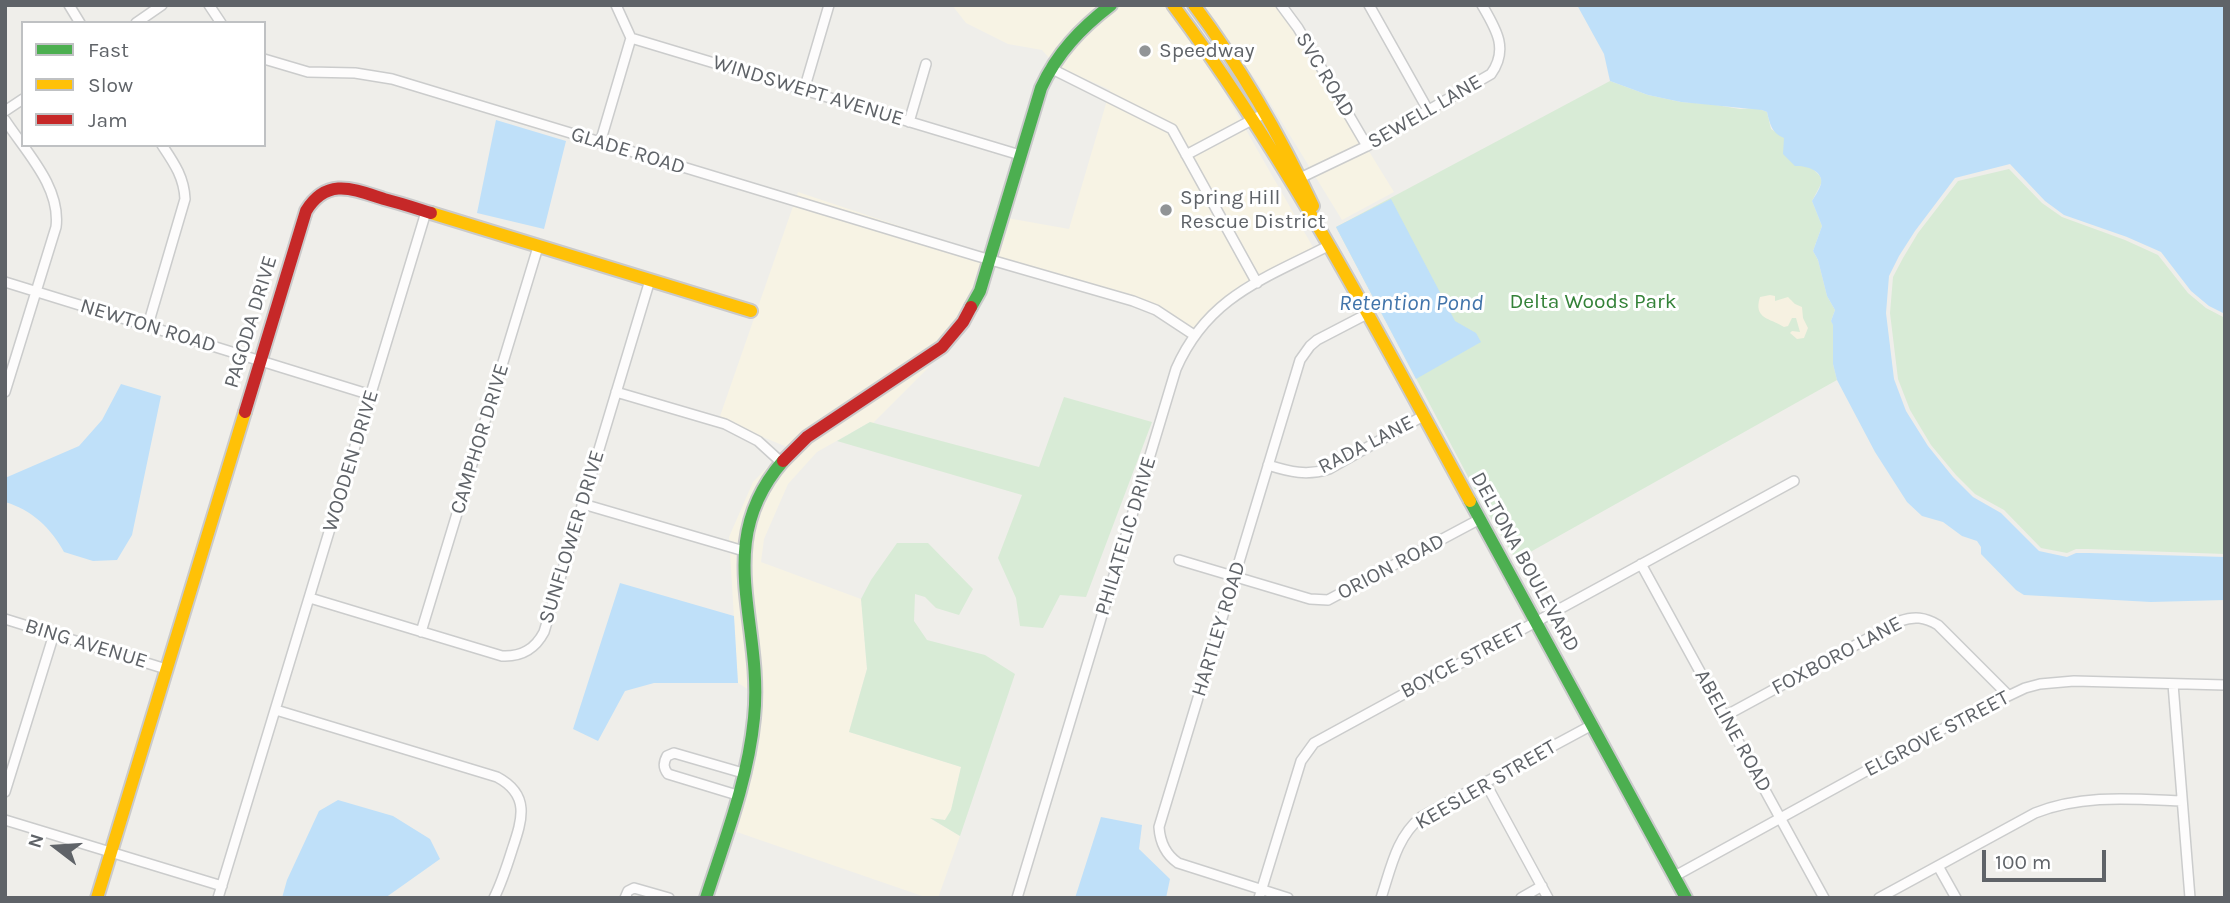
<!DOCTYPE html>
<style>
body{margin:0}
#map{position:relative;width:2230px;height:903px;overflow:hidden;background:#efeeea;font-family:Karla,sans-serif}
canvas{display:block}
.frame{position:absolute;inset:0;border:7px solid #5f6368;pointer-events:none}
.legend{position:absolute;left:21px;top:21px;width:245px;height:126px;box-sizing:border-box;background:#fff;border:2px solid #bfc1c3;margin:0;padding:9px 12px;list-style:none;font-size:21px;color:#5f6368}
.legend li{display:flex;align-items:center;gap:14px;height:35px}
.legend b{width:35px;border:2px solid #bfc1c3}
.north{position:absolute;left:21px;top:812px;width:70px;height:70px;-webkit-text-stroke:5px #fff;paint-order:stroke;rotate:287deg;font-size:19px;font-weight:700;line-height:28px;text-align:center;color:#5f6368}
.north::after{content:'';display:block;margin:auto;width:24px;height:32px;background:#5f6368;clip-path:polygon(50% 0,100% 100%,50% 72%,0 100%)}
.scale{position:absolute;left:1982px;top:850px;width:124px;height:32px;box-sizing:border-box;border:4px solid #5f6368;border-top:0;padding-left:9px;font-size:21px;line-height:24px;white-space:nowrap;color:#5f6368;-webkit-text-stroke:5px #fff;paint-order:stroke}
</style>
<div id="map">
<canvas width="2230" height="903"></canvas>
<div class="frame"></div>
<ul class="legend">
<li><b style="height:9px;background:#4caf50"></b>Fast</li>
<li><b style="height:9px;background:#ffc107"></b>Slow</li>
<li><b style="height:9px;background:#c62828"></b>Jam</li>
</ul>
<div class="north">N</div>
<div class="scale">100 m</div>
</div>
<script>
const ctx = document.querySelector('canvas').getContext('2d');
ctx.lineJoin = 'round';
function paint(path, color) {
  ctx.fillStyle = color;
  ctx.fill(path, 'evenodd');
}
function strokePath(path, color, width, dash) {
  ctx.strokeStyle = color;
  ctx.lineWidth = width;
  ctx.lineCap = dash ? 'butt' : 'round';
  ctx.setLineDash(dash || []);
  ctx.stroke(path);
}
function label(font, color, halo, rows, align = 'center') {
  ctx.font = font + ' Karla,sans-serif';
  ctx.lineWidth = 6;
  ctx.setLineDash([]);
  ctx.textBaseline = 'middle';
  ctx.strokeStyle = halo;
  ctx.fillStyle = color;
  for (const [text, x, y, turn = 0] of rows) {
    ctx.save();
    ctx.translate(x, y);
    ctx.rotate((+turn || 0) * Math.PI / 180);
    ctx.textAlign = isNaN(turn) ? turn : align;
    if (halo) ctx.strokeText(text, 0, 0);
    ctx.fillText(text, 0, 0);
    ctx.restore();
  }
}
paint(new Path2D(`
 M952 5H1103L1050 59 1042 50 1008 44 966 23Z
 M1118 5H1164L1187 30 1197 44 1314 249 1236 300 1185 337 1169 317 997 261 991 271 1007 218 1069 229 1110 90 1057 66 1064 55 1093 24Z
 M1199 5H1279L1394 192 1342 220 1256 80Z
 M798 192 986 255 975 290 959 320 938 344 821 423 746 514 747 622 752 692 738 683 729 537 753 482 787 447 719 419Z
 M934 359 928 368 873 423 870 422 817 452 788 484 764 539 761 562 861 599 867 669 849 732 961 767 951 811 945 820 931 819 960 836 938 898H928L731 830 752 773 755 747 748 572 751 533 762 501 782 468 811 440Z`), '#f7f3e4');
paint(new Path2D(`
 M1610 81 1648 95 1681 102 1710 104 1740 109 1757 108 1767 112 1771 129 1784 137 1803 165 1812 168 1820 176 1822 182 1812 201 1822 226 1813 251 1818 260 1827 296 1835 310 1831 321 1833 324V364L1837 380 1516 560 1483 505 1336 227Z
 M2009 169 2042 203 2062 217 2125 240 2158 255 2188 293 2206 308 2225 318V554L2088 549H2076L2067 553 2041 548 2004 510 1975 494 1956 475 1931 445 1910 410 1898 379 1890 313 1893 277 1903 258 1918 233 1958 181Z
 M1064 397 1152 422 1086 597 1060 595 1043 628 1020 626 1016 598 998 558 1022 495 837 441 870 422 1039 467Z
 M897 543H928L973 589 959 615 936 608 925 597 915 594 914 621 927 640 985 655 1015 674 960 836 930 818 945 820 951 810 961 767 849 732 867 669 861 599 871 580Z`), '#d8ebd6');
paint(new Path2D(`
 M1770 295 1775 296V301L1788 297 1795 304 1802 307 1803 318 1808 328 1804 338 1797 339 1790 333 1792 331 1800 332 1796 318H1792L1788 326 1784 327C1770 318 1753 319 1760 297Z`), '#f6f1e1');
paint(new Path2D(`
 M1577 5H2225V314L2209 306 2191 291 2161 252 2127 237 2064 215 2045 201 2010 164 1955 178 1915 231 1899 256 1889 276 1886 313 1894 379 1906 411 1928 446 1953 477 1973 497 2001 513 2039 551 2067 557 2076 553H2089L2225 557V600L2151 602 2024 595 2016 590 1981 554V547L1977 541 1962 536 1943 522 1922 516 1907 502 1875 452 1837 380 1833 364V325L1831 321 1835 310 1827 296 1818 260 1813 251 1822 226 1812 201C1815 196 1819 190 1821 184 1824 171 1806 165 1795 166L1783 154 1784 138C1772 133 1770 125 1767 112L1762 110 1681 102 1648 95 1610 81 1604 54Z
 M496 120 566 141 544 229 477 213Z
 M1391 199 1455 321 1476 333 1481 342 1416 379 1336 227Z
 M121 384 161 396 132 535 117 560 93 561 64 552C51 528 32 510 5 502V478L79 446 102 420Z
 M620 583 734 616 738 683H654L625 691 598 741 573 729Z
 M338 800 393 816 430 839 440 859 385 898H282L287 880 319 811Z
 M1101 817 1142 825 1139 849 1170 879 1166 898H1075Z`), '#bfe0f9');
const street = new Path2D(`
 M69 5 80 23
 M209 5 221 23
 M616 5 631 38 1020 155
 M1281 5 1298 28 1367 146
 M1369 5 1428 110
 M136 23 162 5
 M264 59 308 72 355 73 392 79 977 256 1133 301 1156 310 1194 335
 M1050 68 1172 129 1257 283
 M804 90 829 5
 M5 111 23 99
 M5 120C26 152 61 187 56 227L5 392
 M909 122 926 64
 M600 143 631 38
 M1186 155 1265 113
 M1298 179 1367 146 1491 74C1509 49 1496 29 1482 5
 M5 282 371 395
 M148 325 185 199C184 177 174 163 162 145
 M616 392 725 424 758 441 781 462
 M1268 465C1290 472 1307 476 1329 469L1423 416
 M583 504 744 551
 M1179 560 1310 599 1328 600 1480 519
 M1641 564 1824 898
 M310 598 502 656C522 657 535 649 544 632L650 280
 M5 619 166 669
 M421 632 538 247
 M2173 684 2190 898
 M276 710 497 777C531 795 522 820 512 850 507 866 502 882 494 898
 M1725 716 1900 621C1914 616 1925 617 1938 625L2008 695
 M1485 782 1548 898
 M5 792 54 634
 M737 795 668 774C663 768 663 763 667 756L674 753 743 773
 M5 820 222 886
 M1938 866 1956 898
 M1675 876 1968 715 2025 688 2040 684 2074 681 2225 685
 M218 898 426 212
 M625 898 628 891 634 888 669 898
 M1017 898 1176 369C1208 296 1264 279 1330 245
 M1259 898 1301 761 1314 743 1794 481
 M1288 898 1178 863C1165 854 1160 842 1159 827L1300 360 1310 346 1317 340 1367 314
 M1381 898C1391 868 1396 838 1421 817L1592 725
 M1521 898 1542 886
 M1879 898 2035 813C2083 794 2132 799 2182 801`);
const fast = new Path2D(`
 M971 307 980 291 1041 88C1057 53 1081 28 1111 5
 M1470 501 1686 898
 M706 898C725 839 748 780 754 718 764 623 711 544 783 461`);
const slow = new Path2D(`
 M1173 5C1289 160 1378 332 1470 501
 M1194 5C1241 68 1280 135 1313 206
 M431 213 751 311
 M97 898 245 412`);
const jam = new Path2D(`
 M245 412 306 211C327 177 353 189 384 199 400 203 415 208 431 213
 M783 461 807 437 942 347 963 322 971 307`);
strokePath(street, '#cbcccc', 12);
strokePath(fast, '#cacacb', 16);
strokePath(slow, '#cacacb', 16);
strokePath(jam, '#cacacb', 16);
strokePath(street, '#fdfcfc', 9);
strokePath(fast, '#4caf50', 12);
strokePath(slow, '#ffc107', 12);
strokePath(jam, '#c62828', 12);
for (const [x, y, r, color] of [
 [1145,51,7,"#919496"],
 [1166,210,7,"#919496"]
]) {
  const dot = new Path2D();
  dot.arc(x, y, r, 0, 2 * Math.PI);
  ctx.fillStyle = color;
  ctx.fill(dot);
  strokePath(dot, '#fff', 2.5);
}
label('21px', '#5f6368', '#fff', [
 ["Speedway",1159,51],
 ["Spring Hill",1180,198],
 ["Rescue District",1180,222]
], 'left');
label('21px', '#5f6368', '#fff', [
 ["SVC ROAD",1325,75,59],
 ["WINDSWEPT AVENUE",808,91,17],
 ["SEWELL LANE",1425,112,-30],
 ["GLADE ROAD",628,151,17],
 ["PAGODA DRIVE",251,322,-73],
 ["NEWTON ROAD",148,326,17],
 ["CAMPHOR DRIVE",480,439,-73],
 ["RADA LANE",1366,445,-27],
 ["WOODEN DRIVE",351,461,-73],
 ["PHILATELIC DRIVE",1126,536,-73],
 ["SUNFLOWER DRIVE",572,537,-73],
 ["DELTONA BOULEVARD",1525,562,61],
 ["ORION ROAD",1391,567,-28],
 ["HARTLEY ROAD",1219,629,-73],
 ["BING AVENUE",86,644,17],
 ["FOXBORO LANE",1837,656,-28],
 ["BOYCE STREET",1463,661,-28],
 ["ABELINE ROAD",1733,731,61],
 ["ELGROVE STREET",1937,734,-28],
 ["KEESLER STREET",1486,785,-30]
]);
label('21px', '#348238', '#fff', [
 ["Delta Woods Park",1593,302]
]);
label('italic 23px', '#4174aa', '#fff', [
 ["Retention Pond",1411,303]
]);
</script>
